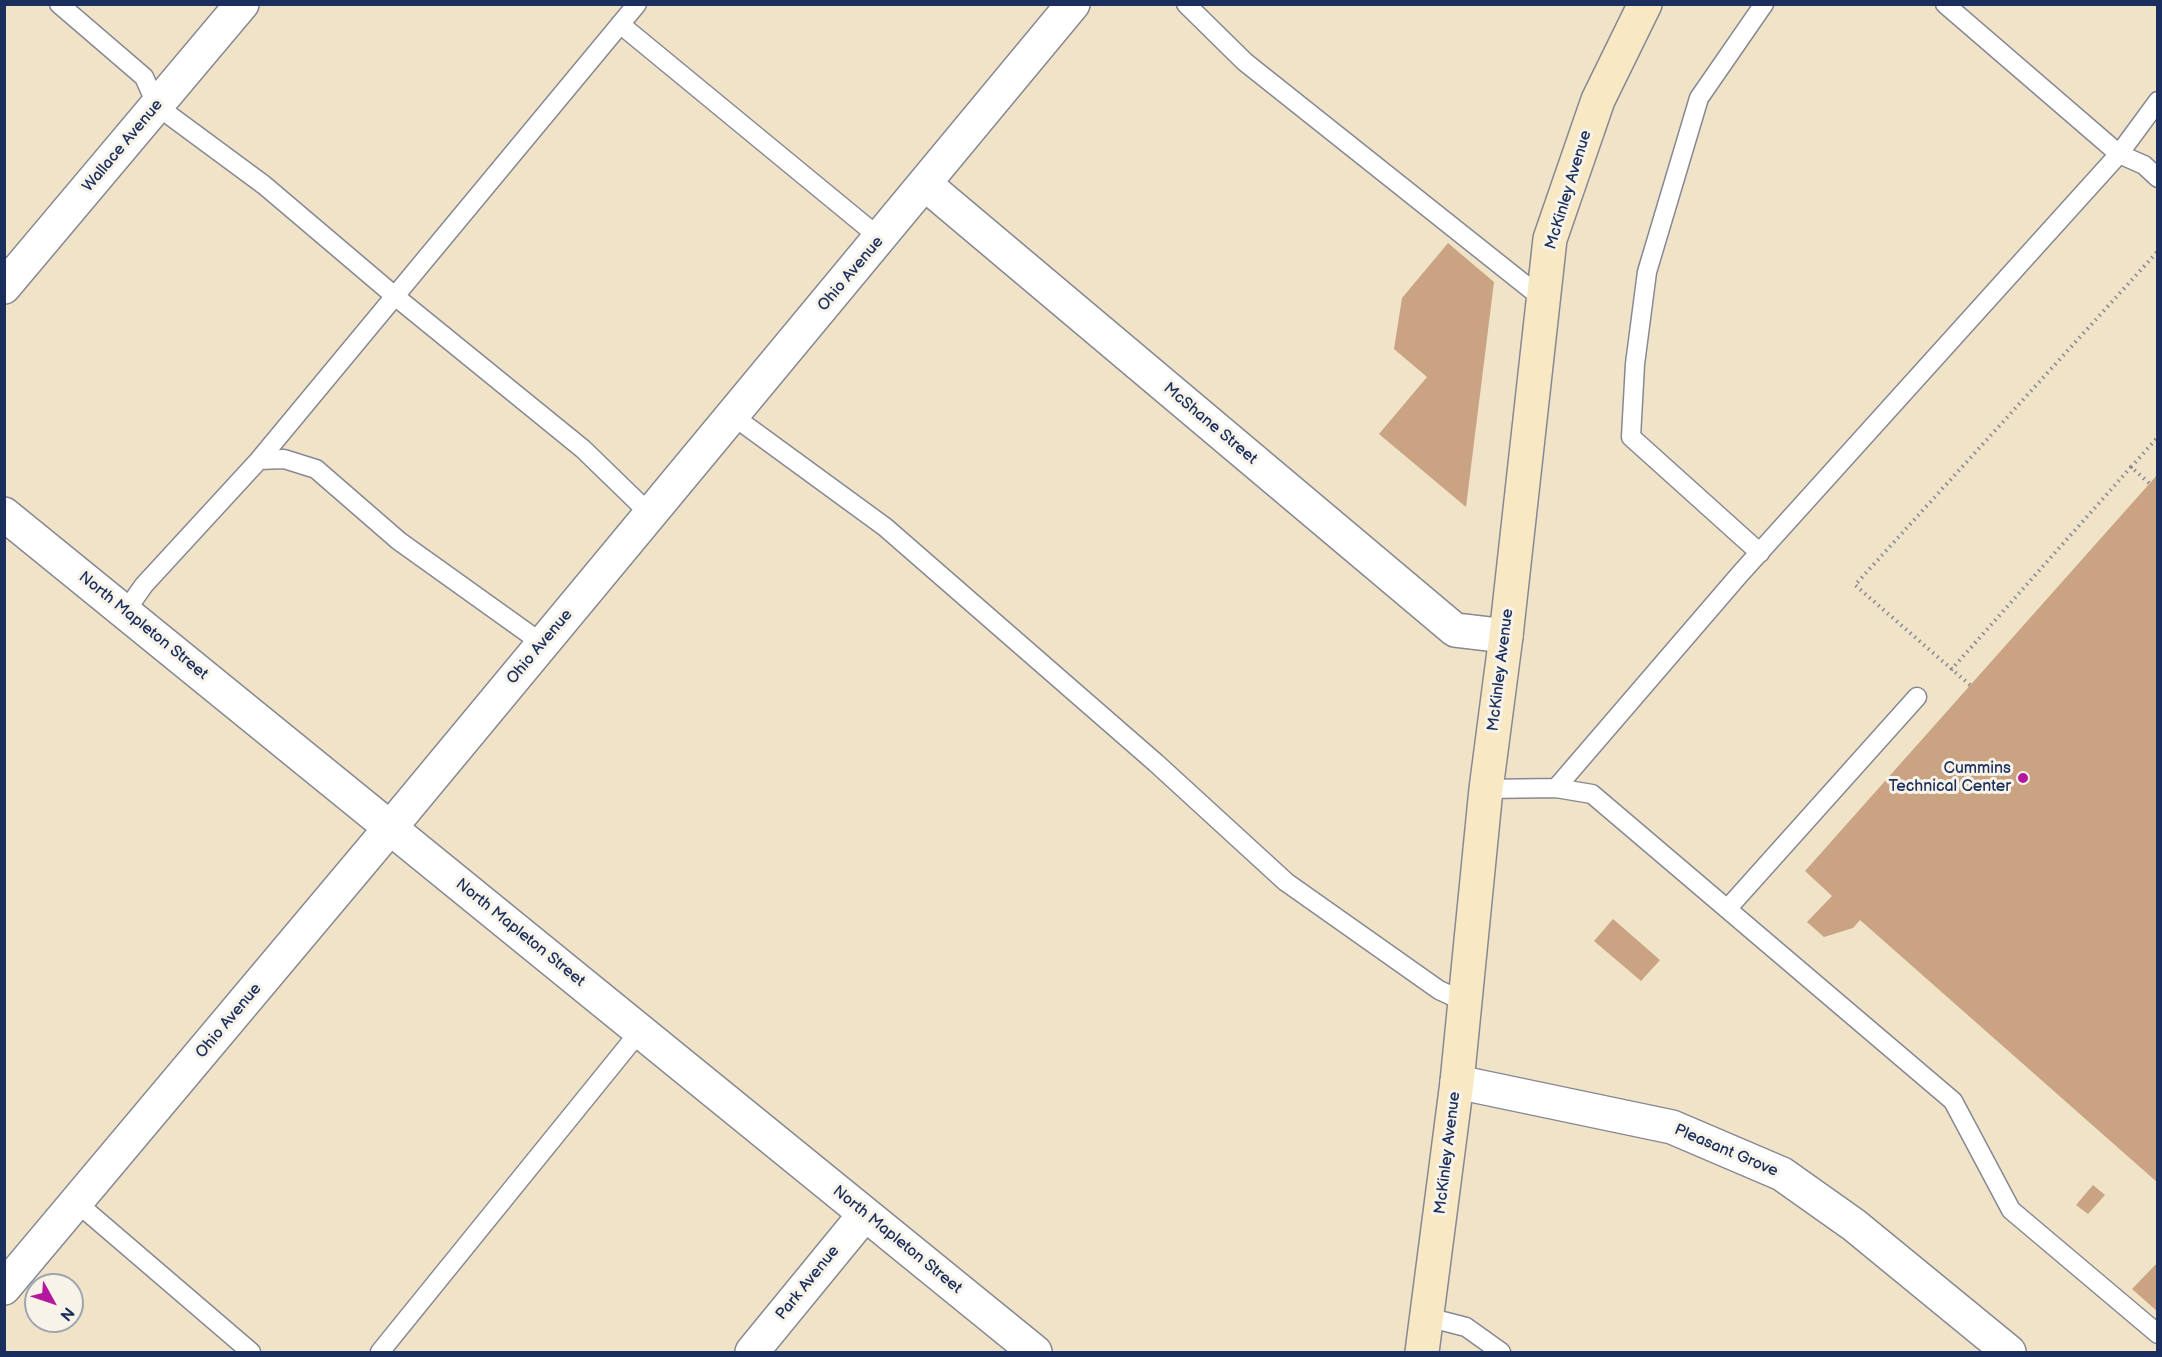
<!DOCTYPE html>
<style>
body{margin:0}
#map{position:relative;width:2162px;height:1357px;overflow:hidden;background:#f1e3c8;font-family:"Balsamiq Sans",sans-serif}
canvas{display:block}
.frame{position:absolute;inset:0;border:6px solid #1b2f5e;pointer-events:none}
.north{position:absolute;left:24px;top:1273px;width:60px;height:60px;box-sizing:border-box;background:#f7f3e8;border:2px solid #9fa5b1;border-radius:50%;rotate:130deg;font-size:16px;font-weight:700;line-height:24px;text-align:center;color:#1b2f5e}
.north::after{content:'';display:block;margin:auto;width:21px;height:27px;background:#b5179e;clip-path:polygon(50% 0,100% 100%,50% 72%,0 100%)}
</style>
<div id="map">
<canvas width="2162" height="1357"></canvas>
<div class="frame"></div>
<div class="north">N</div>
</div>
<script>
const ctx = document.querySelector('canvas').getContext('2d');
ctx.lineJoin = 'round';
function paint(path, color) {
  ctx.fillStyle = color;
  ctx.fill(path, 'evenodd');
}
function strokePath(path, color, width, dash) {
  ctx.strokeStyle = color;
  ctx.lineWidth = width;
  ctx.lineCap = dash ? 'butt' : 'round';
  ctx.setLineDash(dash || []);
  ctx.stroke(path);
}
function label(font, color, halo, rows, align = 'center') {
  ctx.font = font + ' "Balsamiq Sans",sans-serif';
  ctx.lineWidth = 6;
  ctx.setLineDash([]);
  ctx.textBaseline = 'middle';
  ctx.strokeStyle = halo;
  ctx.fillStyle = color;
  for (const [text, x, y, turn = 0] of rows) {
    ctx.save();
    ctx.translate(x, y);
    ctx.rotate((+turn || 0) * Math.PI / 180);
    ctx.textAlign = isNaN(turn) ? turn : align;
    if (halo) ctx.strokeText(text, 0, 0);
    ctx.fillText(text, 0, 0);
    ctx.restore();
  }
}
paint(new Path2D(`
 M1448 243 1494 282 1466 507 1379 434 1427 377 1394 349 1402 298Z
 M2158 474V1183L1860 920 1853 928 1824 937 1807 922 1832 896 1805 871Z
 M1613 919 1660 960 1641 981 1594 941Z
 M2093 1185 2105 1195 2088 1214 2076 1205Z
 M2158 1262V1312L2132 1289Z`), '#c9a382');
const lane = new Path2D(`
 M59 4 144 77 157 106 264 185 396 297 583 449 651 515
 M1186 4 1245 62 1543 299
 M1945 4 2119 154 2144 165 2158 178
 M620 24 880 238
 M733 416 885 527 1156 763 1286 882 1439 990 1465 1002
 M259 460 284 459 316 469 399 541 543 644
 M1760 553 1631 437 1635 364 1647 272 1699 98 1764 4
 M125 612 144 585 259 460 637 4
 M1556 788 1592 794 1953 1101 2011 1210 2158 1334
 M1486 789 1556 788 1740 574 2119 154 2158 101
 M1728 908 1917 697
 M76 1202 251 1352
 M1427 1317 1466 1327 1501 1352
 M380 1352 640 1031`);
const street = new Path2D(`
 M925 184 1455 630 1506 636
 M4 287 242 4
 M4 514 1035 1352
 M1457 1082 1672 1127 1782 1174 1854 1225 2009 1352
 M4 1288 390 828 1073 4
 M752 1352 865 1214`);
const secondary = new Path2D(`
 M1422 1352 1457 1082 1486 789 1506 636 1550 239 1598 100 1645 4`);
strokePath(lane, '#868993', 21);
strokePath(street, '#868993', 36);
strokePath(secondary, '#868993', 36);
strokePath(new Path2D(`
 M2149 483 2131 467 2158 437
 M1951 670 2131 467
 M1970 685 1855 585 2158 251`), '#868993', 4, [1.5, 4.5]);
strokePath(lane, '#fff', 18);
strokePath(street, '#fff', 33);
strokePath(secondary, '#f8e8c3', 33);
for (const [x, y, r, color] of [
 [2023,778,6,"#b5179e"]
]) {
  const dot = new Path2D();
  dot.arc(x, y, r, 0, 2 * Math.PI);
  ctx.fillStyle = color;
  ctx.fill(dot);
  strokePath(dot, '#f7f3e8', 2);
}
label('16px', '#1b2f5e', '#f7f3e8', [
 ["Wallace Avenue",123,146,-50],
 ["McKinley Avenue",1569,190,-73],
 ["Ohio Avenue",851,274,-50],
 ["McShane Street",1210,424,40],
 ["North Mapleton Street",143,626,39],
 ["Ohio Avenue",540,647,-50],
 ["McKinley Avenue",1501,670,-83],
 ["North Mapleton Street",520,933,39],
 ["Ohio Avenue",229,1021,-50],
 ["Pleasant Grove",1726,1151,23],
 ["McKinley Avenue",1448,1153,-83],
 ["North Mapleton Street",897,1240,39],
 ["Park Avenue",808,1283,-51]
]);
label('16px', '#1b2f5e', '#f7f3e8', [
 ["Cummins",2011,769],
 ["Technical Center",2011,787]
], 'right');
</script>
